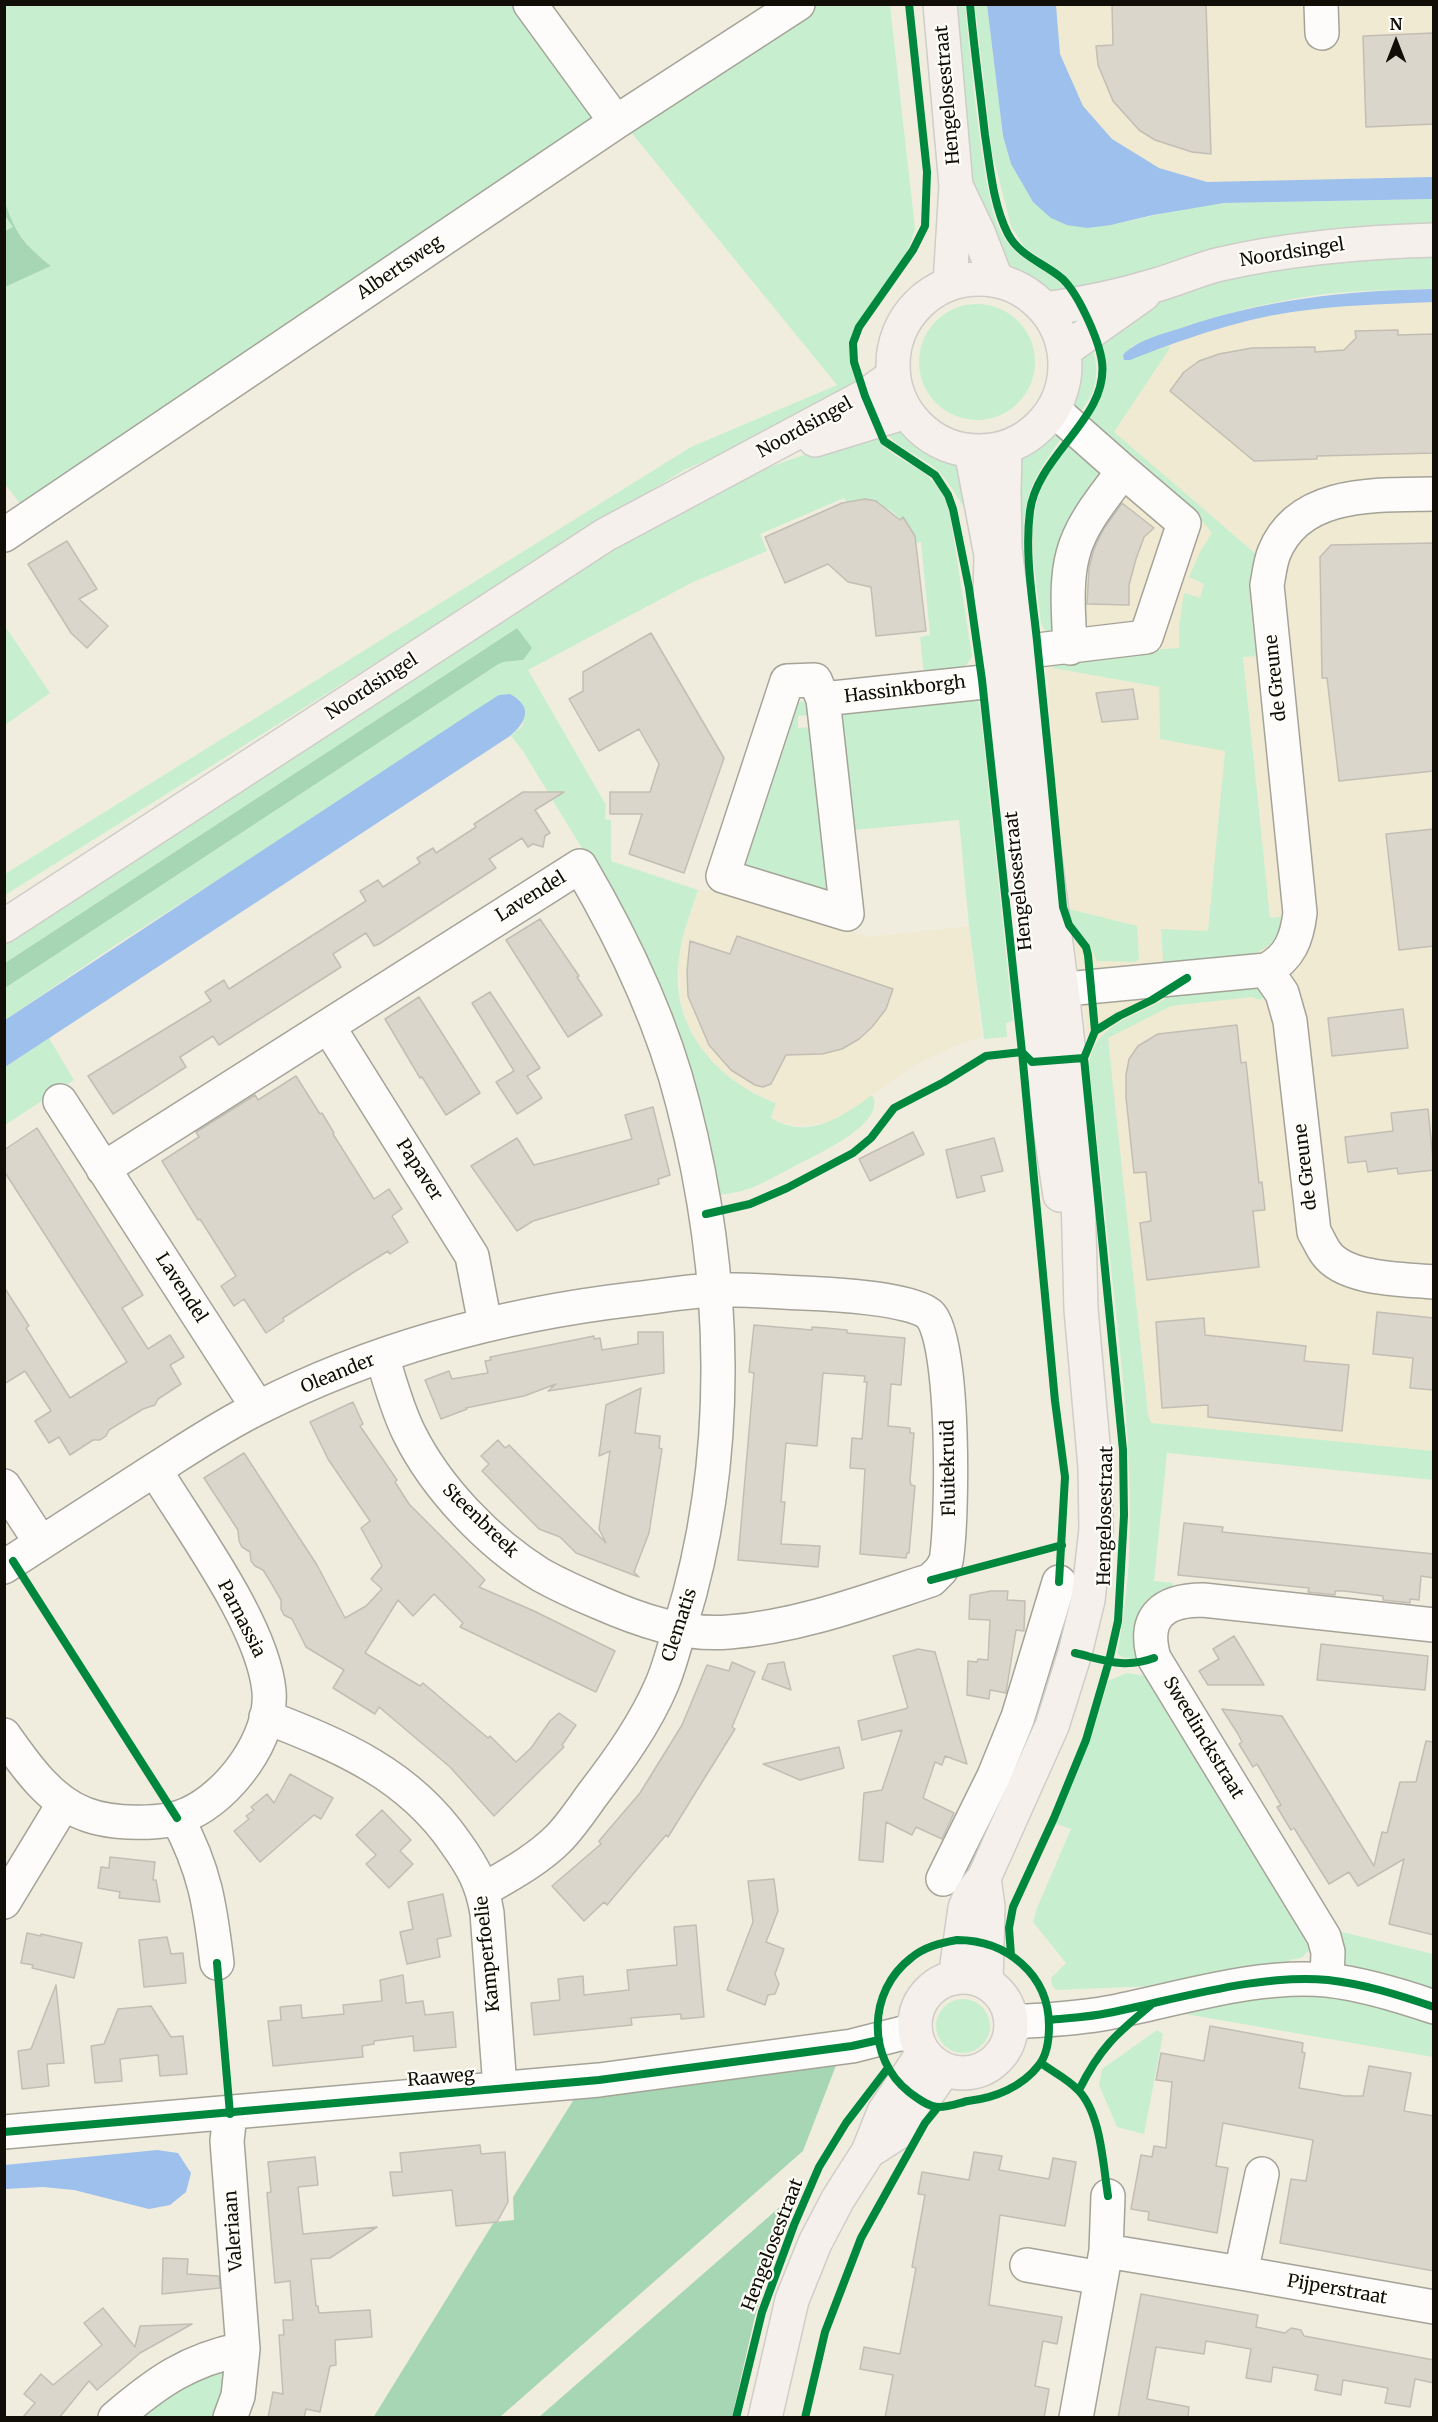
<!DOCTYPE html>
<style>
body{margin:0}
#map{position:relative;width:1438px;height:2422px;overflow:hidden;background:#f0eddf;font-family:Merriweather,serif}
canvas{display:block}
.frame{position:absolute;inset:0;border:6px solid #100e06;pointer-events:none}
.north{position:absolute;left:1366px;top:12px;width:60px;height:60px;-webkit-text-stroke:4px #fffef9;paint-order:stroke;rotate:0deg;font-size:16px;font-weight:700;line-height:24px;text-align:center;color:#100e06}
.north::after{content:'';display:block;margin:auto;width:21px;height:27px;background:#100e06;clip-path:polygon(50% 0,100% 100%,50% 72%,0 100%)}
</style>
<div id="map">
<canvas width="1438" height="2422"></canvas>
<div class="frame"></div>
<div class="north">N</div>
</div>
<script>
const ctx = document.querySelector('canvas').getContext('2d');
ctx.lineJoin = 'round';
function paint(path, color) {
  ctx.fillStyle = color;
  ctx.fill(path, 'evenodd');
}
function strokePath(path, color, width, dash) {
  ctx.strokeStyle = color;
  ctx.lineWidth = width;
  ctx.lineCap = dash ? 'butt' : 'round';
  ctx.setLineDash(dash || []);
  ctx.stroke(path);
}
function label(font, color, halo, rows, align = 'center') {
  ctx.font = font + ' Merriweather,serif';
  ctx.lineWidth = 4.5;
  ctx.setLineDash([]);
  ctx.textBaseline = 'middle';
  ctx.strokeStyle = halo;
  ctx.fillStyle = color;
  for (const [text, x, y, turn = 0] of rows) {
    ctx.save();
    ctx.translate(x, y);
    ctx.rotate((+turn || 0) * Math.PI / 180);
    ctx.textAlign = isNaN(turn) ? turn : align;
    if (halo) ctx.strokeText(text, 0, 0);
    ctx.fillText(text, 0, 0);
    ctx.restore();
  }
}
paint(new Path2D(`
 M1031 5H1433V188L1078 194Z
 M1433 293V1461L1141 1430 1057 809 1042 600 1137 351 1226 319Z
 M711 883 868 937 969 926 982 1037 957 1045 915 1065 843 1116 832 1121 806 1126 792 1125 775 1120 771 1118 776 1103 741 1087 712 1062 698 1044 688 1025 681 1004 678 959 683 937 698 890 708 892Z`), '#f0ead2');
paint(new Path2D(`
 M5 5H520L592 103 591 125 24 509 5 484V287L51 266 33 251 13 228 5 231 4 216 12 225 4 202Z
 M814 5H890L915 229C910 246 903 261 894 276 889 285 880 292 874 301 857 326 849 365 860 394L684 470 5 895V874L691 447 837 385 630 131Z
 M957 5H965C971 62 976 121 986 178 990 199 993 221 1005 239 1023 266 1050 267 1067 291L1044 295C1037 292 1007 273 1003 268 972 224 968 165 963 114 959 77 954 42 957 5Z
 M975 5H987L1003 136 1011 164 1033 202 1111 225 1178 210 1224 203 1433 199V227L1316 231 1277 237 1079 294 1063 273 1024 247 1011 226 992 152Z
 M1433 255V289C1385 290 1336 290 1288 300 1233 310 1181 326 1130 347L1150 352 1169 346 1170 348 1114 432 1257 555 1250 599 1256 656 1243 657 1270 918 1288 916C1278 936 1272 948 1250 955L1167 964 1163 960 1161 929 1208 931 1225 751 1160 739 1159 687 1053 668V657L1179 648V627L1184 593 1200 598 1204 584 1189 577 1201 550 1212 533 1203 522 1087 420C1106 394 1111 368 1099 338L1136 314 1178 294 1274 266Z
 M919 362a58 58 0 1 1 116 0a58 58 0 1 1-116 0Z
 M1091 344C1100 368 1098 392 1080 412L1077 410C1064 378 1069 368 1091 344Z
 M884 428 904 429 952 461 963 477 969 515C959 501 951 484 939 472 922 454 896 451 884 428Z
 M875 431C883 454 905 459 924 473 936 482 943 494 949 508L972 656C966 674 940 672 924 675L920 637 930 635 921 542 911 544C897 504 887 505 848 505L844 498 760 534 767 551 691 583 528 670 606 805 605 819 611 820V861L698 890C691 912 682 934 679 957 669 1026 715 1080 776 1103L771 1118C809 1141 843 1116 872 1095 889 1124 811 1157 793 1167 779 1174 766 1182 751 1188 741 1192 731 1193 720 1195L718 1187H712L589 860 523 751 511 736 523 725C524 708 527 703 510 694L117 944 5 1020V988L497 665 503 662 523 660 517 628 5 963V938L581 561 742 478 786 461Z
 M1050 432H1060L1064 434C1029 485 1023 493 1024 556L1017 557 1016 455 1032 439Z
 M1072 442 1103 468 1054 633H1047L1041 624C1037 582 1025 530 1041 489 1047 472 1061 457 1072 442Z
 M5 626 50 693 5 725H4Z
 M977 698 980 707 1013 1021 1006 1023 1007 1037 984 1039 969 926 959 820 855 830 856 847 849 842 838 708Z
 M804 701 808 703 814 715 798 716V728L816 727 833 893 740 867 792 704Z
 M1069 909 1137 926 1139 958 1136 962 1097 961C1094 955 1092 948 1088 942 1081 932 1068 923 1069 909Z
 M1215 983 1218 992 1228 991 1227 983 1256 987 1266 996 1259 1000 1252 997 1171 1006 1108 1038 1148 1414 1151 1423 1433 1451V1480L1167 1453 1154 1581 1173 1583V1586C1136 1596 1142 1622 1139 1654L1137 1658H1124L1117 1654C1140 1543 1128 1425 1116 1314 1107 1231 1098 1148 1089 1065 1093 1029 1126 1019 1154 1005 1163 1001 1170 994 1179 991 1190 987 1204 986 1215 983Z
 M49 1038 74 1080 5 1125V1067Z
 M1127 1673 1146 1676 1314 1946 1301 1958 1290 1960V1965L1182 1985 1056 1990 1052 1986 1051 1978 1066 1963 1033 1922 1037 1908 1071 1829 1056 1824 1090 1737 1108 1681Z
 M1342 1932 1433 1954V1989L1346 1965Z
 M1267 1991 1345 1996 1433 2022V2057L1185 2014 1183 2010Z
 M936 2026a27 27 0 1 1 54 0a27 27 0 1 1-54 0Z
 M1157 2030 1163 2034 1144 2134 1117 2127 1099 2085 1102 2069Z
 M219 2367 228 2376 217 2417 131 2418Z`), '#c7efcf');
paint(new Path2D(`
 M5 202C15 234 25 245 51 266L5 287V231L13 227 5 216Z
 M517 628 532 648 523 660 503 662 497 665 5 988V963Z
 M840 2055 803 2151 500 2417 373 2418 494 2222 514 2220 513 2197 576 2096Z
 M789 2199 755 2316 732 2417H539Z`), '#a7d6b4');
paint(new Path2D(`
 M987 5H1056L1060 54 1083 106 1112 139 1159 168 1207 182 1433 177V199L1224 203 1153 215 1111 225 1087 228 1067 225 1051 218 1033 202 1011 164 1003 136Z
 M1433 289V302C1386 304 1339 305 1292 312 1237 320 1181 340 1130 360H1124L1123 355C1137 340 1162 334 1181 328 1266 299 1344 291 1433 289Z
 M510 694C533 706 527 722 510 736L5 1067V1020L474 711 499 695Z
 M157 2150 178 2153 191 2173 186 2192 170 2205 149 2209 74 2190 43 2187 5 2189V2165Z`), '#9dc0ec');
const building = new Path2D(`
 M1112 4H1206L1211 154 1192 152 1155 140 1139 130 1113 101 1098 65 1096 46 1113 45Z
 M1434 33V124L1366 127 1363 36Z
 M1398 330V335L1434 334V453L1317 456V459L1254 461 1170 391 1184 372 1199 361 1219 354 1252 348 1315 347V352L1344 350 1356 338 1355 331Z
 M865 499 876 501 900 520 903 517 915 536 926 631 876 636 871 587 848 582 828 564 785 583 765 537 842 503Z
 M1122 503 1154 528 1144 537 1136 559 1129 585V605L1087 604 1089 568 1094 549 1103 530Z
 M67 541 97 589 79 599 108 626 87 648 71 633 28 564Z
 M1434 543V771L1339 781 1327 678H1322L1320 557 1331 545Z
 M651 633 724 758 684 873 629 854 642 814H610V792H650L659 764 639 729 599 751 569 699 583 691V672Z
 M1133 689 1138 719 1102 722 1096 693Z
 M523 792H564L535 810 550 833 545 836 543 847 533 844 528 847 522 838 489 859 496 868 379 944 374 946 366 933 333 954 341 967 219 1045 213 1036 180 1057 186 1067 113 1114 88 1076 211 1001 205 992 224 980 229 989 366 901 360 891 378 880 383 887 420 863 417 858 433 848 436 853 476 827 474 824Z
 M1434 829V946L1399 950 1386 834Z
 M540 919 579 976 577 977 602 1015 568 1037 506 940Z
 M737 936 893 989 886 1009 872 1027 859 1039 842 1049 822 1054 786 1055 771 1084 763 1087 755 1085 731 1070 709 1045 688 996 687 971 690 941 730 954Z
 M490 992 540 1068 527 1076 542 1098 517 1114 496 1082 514 1071 472 1003Z
 M419 997 480 1093 446 1115 422 1077 420 1078 385 1019Z
 M1403 1009 1408 1048 1332 1056 1328 1018Z
 M1237 1025 1241 1063 1246 1062 1259 1183 1262 1182 1265 1210 1253 1211 1259 1267 1147 1280 1140 1223 1151 1221 1146 1172 1134 1173 1126 1097V1075L1129 1059 1138 1046 1158 1034Z
 M296 1076 320 1114 322 1113 334 1133 333 1134 374 1199 389 1189 402 1209 392 1216 408 1242 390 1254 388 1251 354 1272 283 1318 284 1321 266 1333 244 1299 234 1306 221 1286 236 1276 200 1219 198 1220 162 1161 199 1137 196 1132 255 1095 258 1100Z
 M653 1107 670 1175 658 1179 659 1184 533 1221 517 1231 471 1166 517 1138 534 1165 632 1139 625 1115Z
 M1428 1109 1434 1170 1398 1174 1397 1168 1368 1172 1366 1161 1348 1163 1345 1137 1393 1131 1391 1113Z
 M37 1128 143 1295 122 1308 148 1349 170 1335 184 1357 170 1365 181 1384 158 1399 155 1405 143 1409 109 1430 106 1436 100 1440H93L70 1455 59 1437 49 1443 35 1421 51 1411 25 1371 4 1384V1287L29 1326 26 1328 70 1398 127 1362 4 1171V1150Z
 M913 1132 924 1154 870 1181 859 1159Z
 M994 1138 1003 1171 981 1176 985 1191 957 1198 946 1150Z
 M1377 1312 1434 1318V1390L1410 1388 1413 1358 1373 1354Z
 M1204 1318 1205 1335 1306 1346 1304 1361 1349 1365 1342 1431 1208 1417V1405L1162 1408 1156 1322Z
 M754 1325 812 1330V1327L826 1328 847 1330V1333L905 1338 901 1385 891 1384 888 1426 910 1428V1433H914L910 1480 911 1485 915 1486 909 1553H907L906 1558 860 1554 865 1469 850 1468 852 1438 862 1439 867 1382H864L865 1376 823 1373 817 1446 786 1443 781 1502H785L781 1544 820 1546 818 1567 738 1560 754 1373 749 1372Z
 M638 1332H663L664 1373 548 1391 556 1384 524 1396 466 1408 467 1409 441 1419 425 1380 449 1371 452 1379 488 1373 485 1361 491 1360 490 1357 594 1336V1339L600 1338 602 1350 638 1344Z
 M641 1388 635 1433 660 1436 659 1448 662 1449 649 1533 634 1572 639 1577 576 1553 560 1537 539 1529 482 1471 489 1464 481 1456 498 1440 505 1448 509 1445 606 1543 599 1529 610 1451 599 1456 606 1405Z
 M353 1402 363 1424 360 1426 397 1480 395 1482 409 1504 485 1580 479 1587 534 1611 615 1651 596 1692 460 1627 463 1623 434 1594 413 1616 398 1600 365 1653 420 1686 423 1683 488 1738 490 1736 516 1762 531 1748 550 1721 559 1713 576 1725 562 1745 564 1747 494 1816 450 1767 379 1707 375 1714 333 1688 344 1670 306 1647 292 1619 284 1615 281 1609V1600L270 1581 263 1570 255 1566 251 1561 250 1552 242 1547 239 1541 238 1530 204 1478 244 1453 317 1565 345 1618 366 1606 382 1589 371 1579 382 1566 361 1528 370 1521 328 1459 310 1422Z
 M1184 1523 1223 1527 1222 1532 1434 1554V1578L1421 1576 1419 1600 1410 1599V1603L1383 1600V1596L1344 1591H1335V1595L1308 1592 1309 1588 1178 1575Z
 M991 1591H1008L1007 1600 1025 1601 1024 1631 1016 1630 1006 1693 990 1690 989 1699 967 1695 968 1661 977 1662 978 1659 988 1660 990 1620 969 1619 970 1595Z
 M1234 1636 1264 1685H1208L1199 1671 1219 1659 1213 1649Z
 M1321 1644 1428 1656 1425 1690 1317 1680Z
 M918 1649 935 1652 967 1764 945 1756 942 1765 935 1762 923 1798 954 1813 942 1839 916 1827 912 1835 886 1822 883 1862 859 1860 864 1793 882 1790 902 1730 862 1740 858 1721 908 1708 893 1656Z
 M732 1662 755 1672 732 1727 735 1729 668 1837 666 1835 607 1905 604 1902 584 1921 552 1886 601 1844 599 1841 640 1793 682 1725 707 1665 729 1671Z
 M784 1662 786 1671 791 1690 762 1679 768 1664Z
 M1222 1709 1282 1716 1374 1866 1382 1832 1387 1833 1400 1782H1416L1426 1741 1434 1742V1935L1389 1924 1404 1859 1358 1886 1349 1872 1329 1884 1294 1828 1291 1830 1277 1807 1281 1805 1257 1764 1253 1767 1239 1744 1242 1742 1238 1734Z
 M839 1747 844 1768 800 1780 763 1764Z
 M290 1774 333 1798 321 1819 314 1815 260 1862 234 1831 249 1819 246 1816 254 1810 251 1807 267 1794 274 1803Z
 M382 1810 411 1840 400 1851 413 1864 389 1888 366 1864 376 1855 356 1835Z
 M110 1857 155 1862 153 1880H156L160 1902 119 1898 120 1892 98 1888 101 1867 109 1868Z
 M774 1879 778 1911 766 1942 784 1949 775 1974 779 1984 775 1994 768 1995 765 2005 727 1990 753 1922 748 1881Z
 M443 1894 451 1936 437 1939 440 1957 407 1964 400 1932 413 1929 408 1902Z
 M696 1925 704 2017 681 2019V2014L631 2018 632 2025 534 2035 531 2003 560 2000 558 1979 583 1976 584 1995 629 1990 627 1970 677 1965 674 1927Z
 M27 1933 41 1936V1934L82 1943 74 1978 32 1968 33 1965 21 1963Z
 M167 1937 171 1954 183 1953 186 1983 144 1987 139 1940Z
 M403 1975 406 2003 423 2001 425 2015 453 2012 456 2047 414 2051 413 2036 374 2041V2044L362 2046 363 2057 273 2066 268 2021 281 2020 280 2007 301 2005 302 2018 344 2014 343 2005 382 2001 380 1980Z
 M56 1985 64 2063 47 2064 49 2086 22 2089 18 2051 31 2049Z
 M151 2006 171 2037 183 2036 187 2074 160 2076 158 2055 120 2059 122 2081 95 2083 91 2046 104 2044 118 2009Z
 M1210 2026 1303 2043 1302 2052 1305 2053 1299 2088 1345 2096H1363L1369 2066 1411 2073 1404 2111 1434 2116V2271L1280 2243 1291 2179 1306 2181 1313 2140 1223 2123 1216 2166 1228 2168 1217 2233 1148 2220 1149 2212 1131 2209 1141 2155 1152 2157 1154 2146 1166 2148 1172 2082 1156 2080 1161 2053 1204 2061Z
 M480 2145 481 2154 505 2152 508 2202 497 2222 456 2226 452 2190 393 2196 390 2172H402L400 2153Z
 M974 2152 1002 2156 999 2170 1049 2179 1053 2158 1076 2162 1065 2226 1000 2215 989 2305 1062 2317 1057 2344 1043 2341 1035 2386 1049 2389 1044 2418H885L893 2375 860 2369 864 2347 900 2354 916 2268 912 2267 925 2195 918 2194 922 2172 969 2180Z
 M315 2157 318 2185 298 2187 303 2234 377 2227 330 2258 311 2259 316 2306H318L319 2313 370 2310 372 2337 335 2340 336 2365 330 2366 320 2412 306 2409 304 2418H268L273 2392 283 2394 279 2335H284L283 2320H293L290 2281 275 2283 267 2193 271 2192 268 2162Z
 M163 2258 188 2259 187 2274 219 2276 220 2288 162 2294Z
 M1141 2294 1258 2315 1256 2327 1285 2333 1291 2328 1301 2330 1304 2336 1434 2360V2383L1415 2379 1410 2407 1385 2403 1388 2388 1343 2380 1341 2395 1315 2390 1318 2375 1296 2371 1273 2367 1271 2382 1246 2378 1251 2349 1206 2341 1204 2354 1156 2347 1147 2399 1189 2407 1188 2418H1118Z
 M103 2308 135 2347 140 2326 192 2324 140 2353 97 2390 89 2381 59 2418H22L35 2403 24 2394 41 2374 53 2385 102 2345 84 2323Z`);
paint(building, '#dbd6cc');
strokePath(building, '#c2beb4', 1.5);
const minor = new Path2D(`
 M530 4 616 122
 M1321 4 1322 33
 M1054 410 1123 471
 M1434 494C1377 495 1299 490 1274 553 1270 563 1269 575 1267 585L1300 913C1297 938 1290 958 1266 970L1282 993 1290 1021 1314 1232C1318 1238 1321 1246 1326 1253 1345 1280 1403 1279 1434 1282
 M4 535 616 122 798 4
 M996 655 1146 637 1184 523 1123 471C1104 497 1081 523 1073 554 1065 583 1069 618 1070 648
 M815 680 823 699 847 914 723 876 787 681Z
 M823 699 1022 678
 M1035 992 1266 970
 M328 1026 472 1256 485 1324
 M60 1101 258 1408
 M103 1169 580 866C624 941 662 1020 683 1104 727 1274 733 1456 681 1624 675 1644 670 1665 662 1684 645 1724 619 1760 593 1794 582 1809 571 1826 558 1839 537 1860 509 1875 483 1890
 M4 1486 41 1543
 M4 1567C53 1535 102 1504 151 1472 186 1450 221 1426 258 1408 376 1348 505 1314 634 1299 661 1296 688 1291 715 1290 744 1289 774 1292 803 1293 828 1294 914 1298 930 1315 955 1340 953 1522 946 1561L941 1570 931 1580C867 1601 798 1627 729 1632 684 1636 639 1620 598 1602 579 1594 559 1585 541 1575 489 1543 436 1488 409 1433 397 1409 390 1382 382 1356
 M266 1717C341 1746 408 1774 455 1842 473 1867 482 1883 487 1913L500 2088
 M4 1735C25 1765 50 1801 85 1814 110 1824 163 1826 188 1814 229 1796 273 1738 269 1691 263 1625 190 1528 155 1470
 M177 1818C205 1870 210 1905 217 1963
 M943 1879 994 1776 1018 1717 1059 1582
 M4 1902 64 1803
 M1327 1980 1328 1952 1324 1937 1154 1658C1142 1616 1164 1600 1203 1600L1434 1625
 M1011 2022C1043 2020 1076 2019 1107 2013 1176 2000 1257 1973 1327 1980 1363 1984 1399 1995 1434 2007
 M230 2114 227 2141 243 2349 238 2396 230 2418
 M4 2132 599 2080 852 2046 915 2030
 M1106 2251 1241 2273 1434 2307
 M1027 2265 1101 2278
 M1241 2273 1262 2174
 M115 2418C157 2382 188 2360 243 2349
 M1076 2418 1106 2251 1108 2196`);
const major = new Path2D(`
 M940 4 956 186 950 284
 M958 190 978 232 997 281
 M893 365a86 86 0 1 1 172 0a86 86 0 1 1-172 0Z
 M1045 309C1082 304 1120 296 1156 285 1178 279 1199 269 1221 264 1291 248 1362 242 1434 240
 M1065 350 1144 294
 M815 440 906 412
 M971 451 991 555 990 600 1030 993 1060 1195
 M4 926 605 535 865 396 893 376
 M984 1878 988 1907 986 1983
 M915 2025a48 48 0 1 1 96 0a48 48 0 1 1-96 0Z
 M955 1978 965 1908 971 1894 984 1878 1052 1726 1075 1653 1088 1600 1096 1529 1095 1467 1081 1309 1076 1118 1062 990 1005 549 1004 491 1005 448
 M868 2152 902 2130 944 2070
 M765 2418 792 2300 815 2243 838 2199 868 2152 884 2112 923 2053`);
strokePath(minor, '#a5a398', 36);
strokePath(major, '#cecdc7', 36);
strokePath(minor, '#fdfcfa', 33);
strokePath(major, '#f6f0ed', 33);
strokePath(new Path2D(`
 M909 4 927 172 925 226 913 250 859 327 853 343 854 362 865 396 884 441 935 475 948 495 953 509 969 588 982 680 1022 1052 1055 1401 1065 1477 1059 1582
 M970 4C974 48 980 91 985 135 990 167 993 205 1008 234 1019 255 1041 262 1059 276 1077 289 1099 340 1102 362 1109 418 1037 455 1030 511 1024 557 1034 606 1038 651 1047 736 1055 822 1063 907L1069 925 1086 947 1088 955 1095 1031 1084 1058 1123 1450 1124 1515 1118 1621 1109 1661 1086 1740 1054 1818 1013 1907 1009 1928 1011 1955
 M1095 1031 1119 1016 1152 1000 1187 978
 M706 1214 750 1204 787 1188 853 1153 871 1138 894 1108 944 1082 986 1056 1022 1052 1032 1062 1084 1058
 M13 1561 177 1818
 M931 1580 1062 1545
 M1075 1653C1105 1660 1124 1669 1154 1658
 M957 1940C1006 1940 1049 1974 1049 2026 1049 2038 1047 2055 1039 2065 1022 2087 995 2098 968 2101 959 2103 946 2108 937 2107 927 2106 917 2098 909 2092 866 2058 868 1991 911 1958 924 1947 940 1943 957 1940Z
 M217 1963 230 2114
 M1049 2020C1068 2018 1089 2017 1108 2013 1174 2000 1261 1973 1328 1980 1364 1984 1399 1995 1434 2007
 M1041 2063C1053 2072 1068 2079 1078 2090 1101 2113 1103 2165 1108 2196
 M1079 2090C1100 2048 1115 2035 1151 2005
 M4 2132 599 2080 852 2046 879 2040
 M736 2418 762 2312 794 2225 819 2167 846 2123 888 2068
 M805 2418 825 2332 861 2238 925 2123 938 2107`), '#00873e', 8);
label('18px', '#100e06', '#fffef9', [
 ["Hengelosestraat",948,95,-95],
 ["Noordsingel",1292,253,-9],
 ["Albertsweg",400,268,-34],
 ["Noordsingel",805,428,-29],
 ["de Greune",1276,678,-96],
 ["Noordsingel",372,687,-33],
 ["Hassinkborgh",905,690,-7],
 ["Hengelosestraat",1019,881,-96],
 ["Lavendel",531,897,-32],
 ["de Greune",1306,1167,-97],
 ["Papaver",419,1170,57],
 ["Lavendel",181,1288,57],
 ["Oleander",338,1374,-22],
 ["Fluitekruid",949,1468,-91],
 ["Hengelosestraat",1106,1516,-89],
 ["Steenbreek",480,1521,44],
 ["Parnassia",241,1619,63],
 ["Clematis",680,1625,-72],
 ["Sweelinckstraat",1203,1738,59],
 ["Kamperfoelie",488,1954,-96],
 ["Raaweg",441,2078,-5],
 ["Valeriaan",234,2231,-94],
 ["Hengelosestraat",773,2245,-69],
 ["Pijperstraat",1337,2290,10]
]);
</script>
